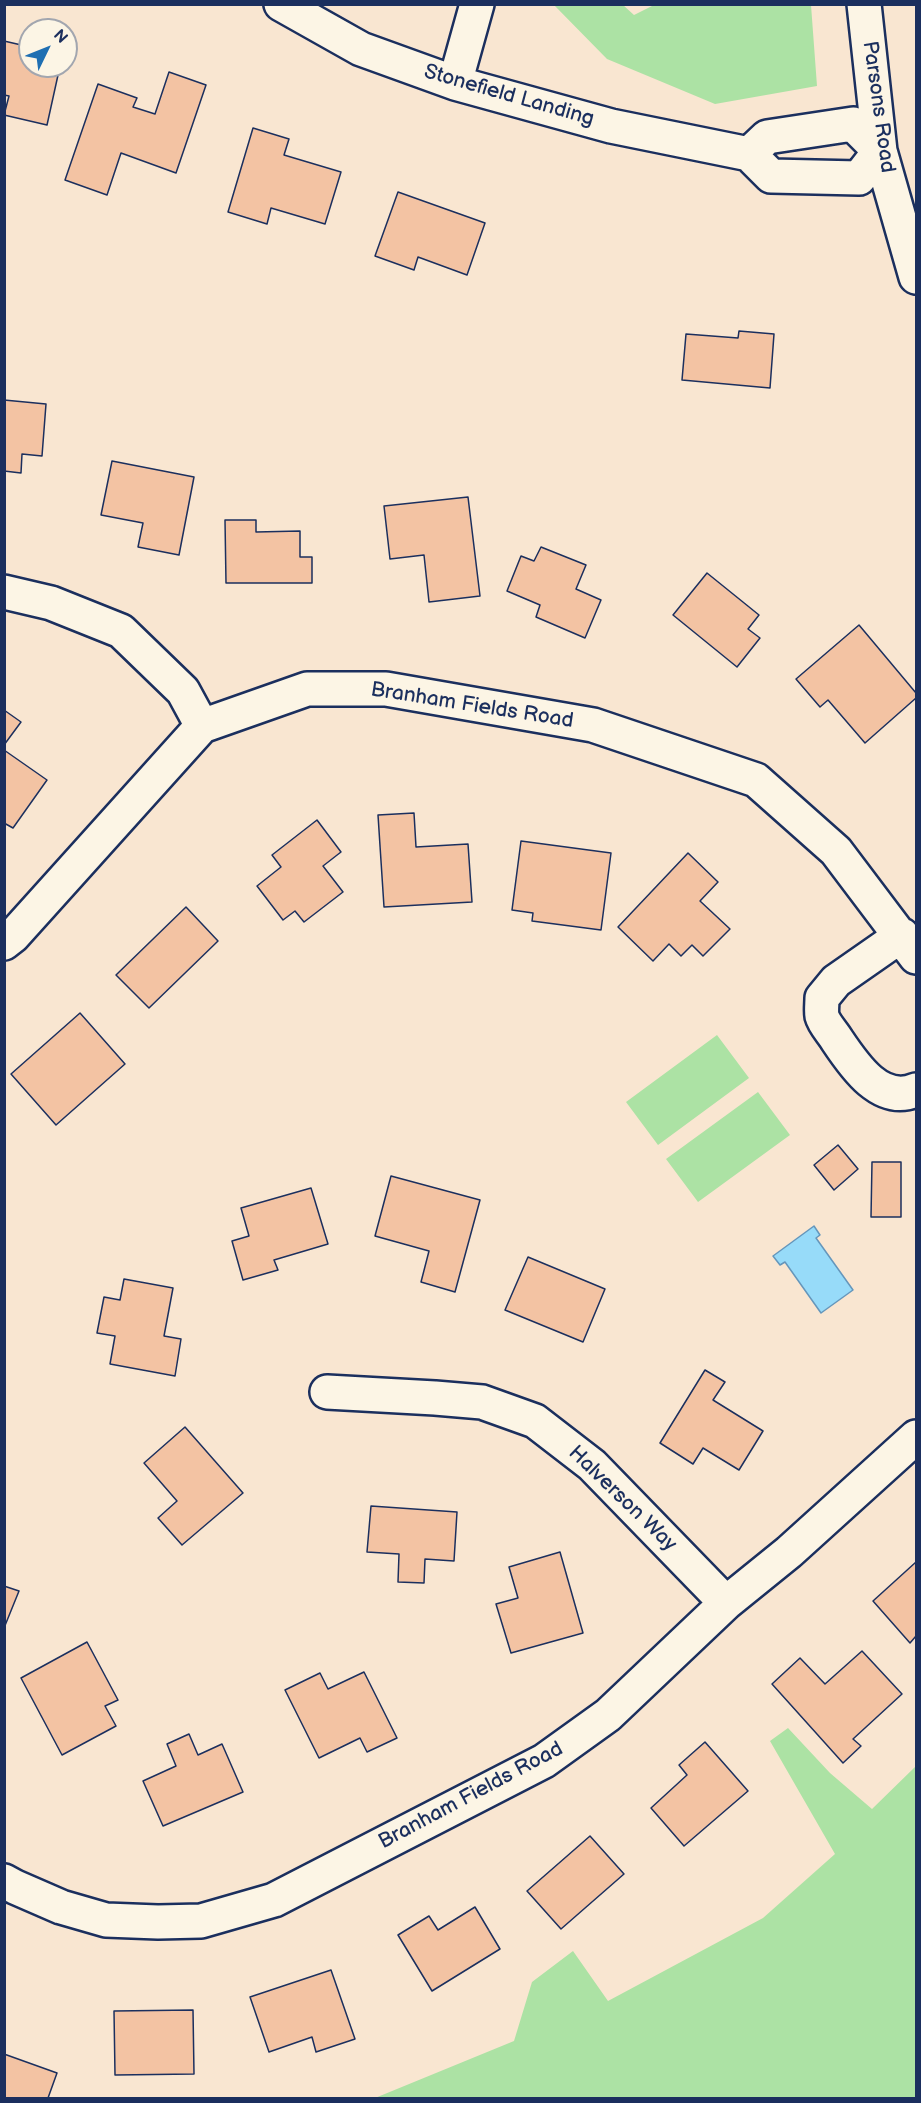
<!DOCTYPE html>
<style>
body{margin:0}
#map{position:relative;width:921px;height:2103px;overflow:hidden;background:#f9e6d1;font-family:"Balsamiq Sans",sans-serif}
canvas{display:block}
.frame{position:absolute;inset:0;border:6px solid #1b2f5e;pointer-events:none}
.north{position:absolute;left:18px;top:18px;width:60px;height:60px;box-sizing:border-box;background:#fcf5e5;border:2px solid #a2a6af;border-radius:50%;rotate:47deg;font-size:16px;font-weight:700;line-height:24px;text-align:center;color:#1b2f5e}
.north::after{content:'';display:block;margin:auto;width:21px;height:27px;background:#1f6fb2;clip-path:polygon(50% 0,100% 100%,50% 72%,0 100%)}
</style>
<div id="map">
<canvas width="921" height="2103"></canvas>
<div class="frame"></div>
<div class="north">N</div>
</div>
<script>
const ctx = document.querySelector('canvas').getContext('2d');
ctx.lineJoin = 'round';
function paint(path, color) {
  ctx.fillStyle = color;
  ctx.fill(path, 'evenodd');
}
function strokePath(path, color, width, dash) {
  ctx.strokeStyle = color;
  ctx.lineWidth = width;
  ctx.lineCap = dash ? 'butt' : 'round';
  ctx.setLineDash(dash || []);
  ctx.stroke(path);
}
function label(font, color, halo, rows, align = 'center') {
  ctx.font = font + ' "Balsamiq Sans",sans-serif';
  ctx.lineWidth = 4.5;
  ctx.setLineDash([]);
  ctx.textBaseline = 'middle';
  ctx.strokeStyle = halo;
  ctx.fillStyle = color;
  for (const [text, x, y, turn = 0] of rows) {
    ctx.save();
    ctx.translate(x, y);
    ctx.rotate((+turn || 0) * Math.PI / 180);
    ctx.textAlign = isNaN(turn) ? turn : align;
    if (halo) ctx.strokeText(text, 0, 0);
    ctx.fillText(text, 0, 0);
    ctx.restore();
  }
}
paint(new Path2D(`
 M554 5H623L634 15 654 5H811L817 86 715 104 607 59Z
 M717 1035 749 1078 658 1145 626 1102Z
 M758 1092 790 1135 698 1202 666 1159Z
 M788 1728 830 1773 872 1809 916 1766V2098H375L514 2041 532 1982 573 1951 608 2001 763 1918 835 1854 770 1741Z`), '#ace2a4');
const water = new Path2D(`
 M814 1226 820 1235 816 1238 853 1290 821 1313 785 1262 780 1265 773 1256Z`);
paint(water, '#97dbf9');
strokePath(water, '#6596bb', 1.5);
const building = new Path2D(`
 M4 41 30 47V66H60L47 125 4 115 9 96 4 95Z
 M169 72 206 85 176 173 121 153 107 195 65 180 98 84 137 98 133 107 155 114Z
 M253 128 289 139 284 155 341 172 325 224 271 208 267 224 228 212Z
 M398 192 485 223 467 275 418 257 414 270 375 256Z
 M739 331 774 334 770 388 682 380 686 334 738 338Z
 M4 400 46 404 42 456 22 454 21 473 4 471Z
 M112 461 194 477 179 555 138 547 143 523 101 515Z
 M468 497 480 596 429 602 424 555 390 559 384 506Z
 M225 520H256V532L300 531V557H312V583H226Z
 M541 547 586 565 576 589 601 600 585 638 536 617 540 605 507 591 521 556 534 561Z
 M707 573 759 615 748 629 760 638 737 667 673 615Z
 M859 625 916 693V698L865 743 828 700 820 707 796 679Z
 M4 710 21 722 4 745Z
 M4 750 47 780 13 828 4 823Z
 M414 813 416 847 468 844 472 902 384 907 378 815Z
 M317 820 341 852 323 866 343 892 304 922 295 911 283 920 257 886 281 867 272 855Z
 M521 841 611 853 601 930 532 921 533 913 512 910Z
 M688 853 718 882 700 901 730 929 703 956 692 945 681 956 669 944 653 961 618 927Z
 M186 907 218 941 149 1008 116 975Z
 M80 1013 125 1064 56 1125 11 1074Z
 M838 1145 858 1169 834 1190 814 1165Z
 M872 1162H901V1217H871Z
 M391 1176 480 1200 455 1292 421 1282 429 1251 375 1236Z
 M311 1188 328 1244 274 1260 278 1270 243 1280 232 1241 249 1236 241 1208Z
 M528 1257 605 1289 583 1342 505 1310Z
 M124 1279 173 1288 164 1336 181 1339 175 1376 110 1364 115 1336 97 1333 104 1297 120 1300Z
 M705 1370 725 1382 713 1400 763 1431 739 1470 703 1448 693 1464 660 1443Z
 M185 1427 243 1493 182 1545 158 1518 177 1501 144 1463Z
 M371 1506 457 1512 454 1561 425 1559 424 1583 398 1582 399 1554 367 1552Z
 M560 1552 583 1633 511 1653 496 1604 518 1598 509 1567Z
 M916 1562V1636L910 1643 873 1601Z
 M4 1586 19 1591 4 1628Z
 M87 1642 118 1700 105 1706 116 1726 62 1755 21 1678Z
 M862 1651 902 1694 853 1739 861 1746 843 1763 772 1684 800 1658 825 1684Z
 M364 1672 397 1738 367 1752 360 1738 319 1758 285 1690 320 1673 328 1689Z
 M189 1734 198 1755 222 1744 243 1792 163 1826 143 1781 176 1766 167 1744Z
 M705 1742 748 1791 684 1846 651 1808 687 1775 679 1765Z
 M590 1836 624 1874 561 1929 527 1891Z
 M475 1907 500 1949 432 1991 398 1935 429 1916 438 1930Z
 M331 1970 355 2039 316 2052 312 2037 269 2052 250 1997Z
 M193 2010 194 2074 115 2075 114 2011Z
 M4 2054 57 2073 48 2098H4Z`);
paint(building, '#f3c3a3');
strokePath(building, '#1b2f5e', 1.5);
const minor = new Path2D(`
 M281 4 361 49 455 83 611 126 749 154 771 176 859 178 880 151
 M864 4 880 151 916 277
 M455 83 477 4
 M749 154 767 137 853 124 880 151
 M4 592 51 603 121 631 183 691 202 726
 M902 935 836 981 822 998C822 1004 821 1011 822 1016 824 1024 833 1033 837 1040 855 1067 881 1105 916 1090
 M4 943 13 936 202 726 307 689H386L593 725 756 780 836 851 916 957
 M327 1392 435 1398 482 1402 535 1421 592 1465 726 1603
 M4 1881 15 1887 61 1907 106 1920 158 1922 201 1921 274 1900 544 1761 608 1715 726 1603 789 1552 916 1437`);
strokePath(minor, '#1b2f5e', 38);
strokePath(minor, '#fcf5e5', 33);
label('21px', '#1b2f5e', '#fcf5e5', [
 ["Stonefield Landing",509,96,16],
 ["Parsons Road",878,107,82],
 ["Branham Fields Road",472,706,9],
 ["Halverson Way",622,1499,44],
 ["Branham Fields Road",471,1796,-28]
]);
</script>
